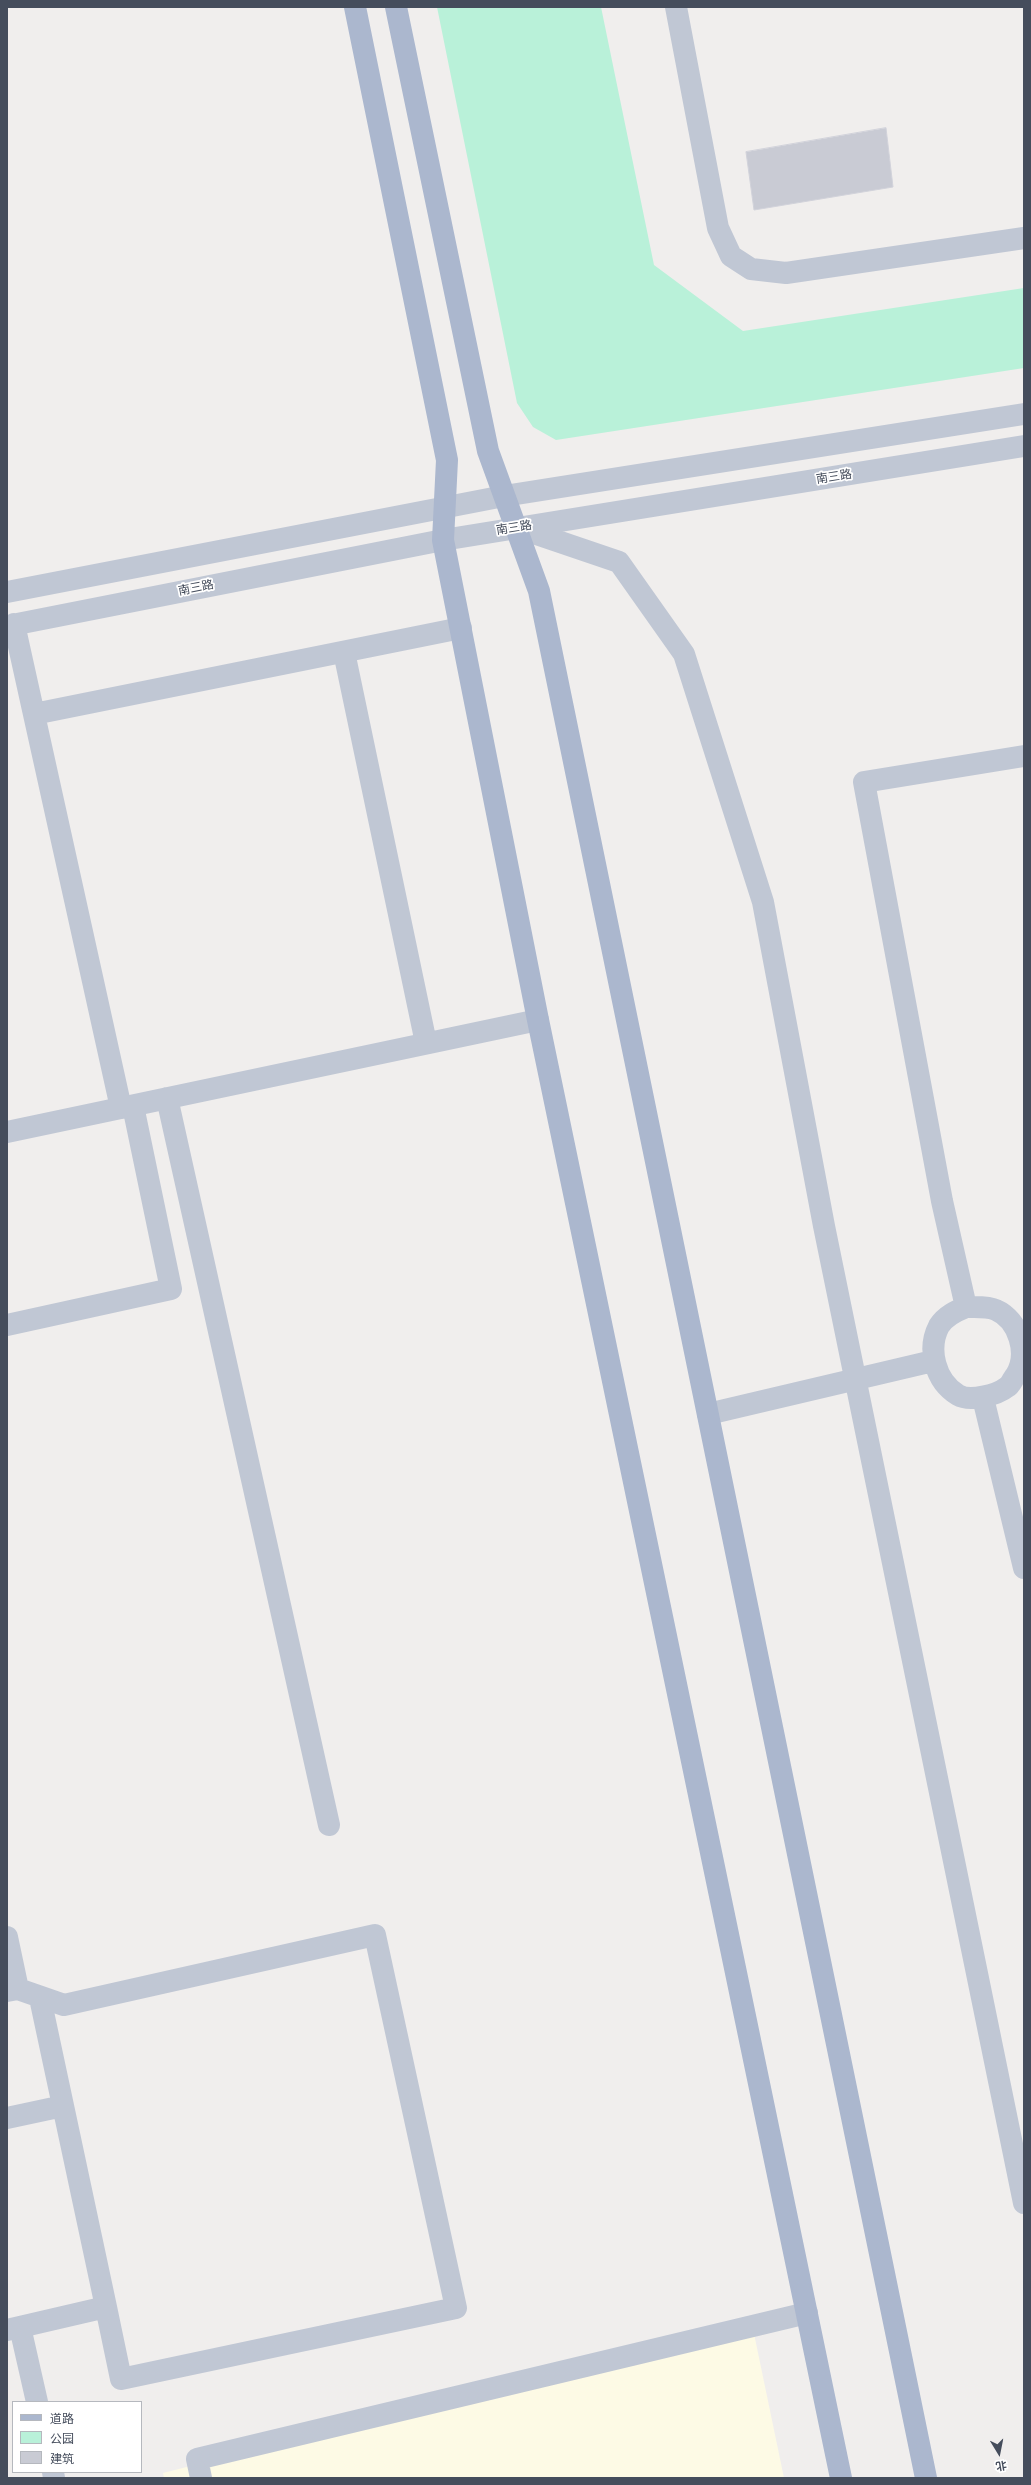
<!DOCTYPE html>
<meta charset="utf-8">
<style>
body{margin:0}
#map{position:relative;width:1031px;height:2485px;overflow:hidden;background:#f0eeed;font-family:"Work Sans","Noto Sans SC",sans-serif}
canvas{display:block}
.frame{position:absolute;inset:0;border:8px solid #454d5c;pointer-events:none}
.legend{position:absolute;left:12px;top:2401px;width:130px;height:72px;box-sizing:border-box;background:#fff;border:1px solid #b5b8be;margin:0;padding:5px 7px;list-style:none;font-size:12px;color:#454d5c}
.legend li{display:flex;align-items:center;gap:8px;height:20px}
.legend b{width:20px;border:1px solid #b5b8be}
.north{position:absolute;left:979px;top:2433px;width:40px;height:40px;-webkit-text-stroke:3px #fff;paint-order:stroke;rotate:170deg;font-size:11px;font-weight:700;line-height:16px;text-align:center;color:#454d5c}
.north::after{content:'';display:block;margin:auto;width:14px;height:18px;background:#454d5c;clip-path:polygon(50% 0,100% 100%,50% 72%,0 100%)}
</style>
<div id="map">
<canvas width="1031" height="2485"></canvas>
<div class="frame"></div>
<ul class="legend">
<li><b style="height:5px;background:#abb7ce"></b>道路</li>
<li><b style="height:11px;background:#b9f1d9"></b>公园</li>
<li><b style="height:11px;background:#c9cbd4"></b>建筑</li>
</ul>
<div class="north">北</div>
</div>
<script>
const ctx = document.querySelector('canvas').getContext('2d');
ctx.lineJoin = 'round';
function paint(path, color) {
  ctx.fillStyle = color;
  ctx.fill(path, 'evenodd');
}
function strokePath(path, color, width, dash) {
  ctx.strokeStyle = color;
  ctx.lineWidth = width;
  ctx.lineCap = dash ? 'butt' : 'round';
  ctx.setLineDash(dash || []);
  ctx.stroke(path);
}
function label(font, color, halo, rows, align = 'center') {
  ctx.font = font + ' "Work Sans","Noto Sans SC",sans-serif';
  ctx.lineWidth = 3.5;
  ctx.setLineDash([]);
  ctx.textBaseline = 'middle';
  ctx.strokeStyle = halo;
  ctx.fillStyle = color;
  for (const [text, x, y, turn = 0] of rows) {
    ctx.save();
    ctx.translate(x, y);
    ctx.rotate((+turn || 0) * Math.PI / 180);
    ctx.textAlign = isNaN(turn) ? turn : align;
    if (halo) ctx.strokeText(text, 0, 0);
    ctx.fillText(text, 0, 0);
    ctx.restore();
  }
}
paint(new Path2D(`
 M752 2324 784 2478H164L163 2473Z`), '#fdfae5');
paint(new Path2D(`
 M437 7H601L654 265 743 331 1024 288V368L556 440 533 427 517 403Z`), '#b9f1d9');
const building = new Path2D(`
 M886 128 893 187 754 210 746 152Z`);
paint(building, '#c9cbd4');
strokePath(building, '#d1d2da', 1);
strokePath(new Path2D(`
 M676 7 718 228 731 256 751 269 786 273 1024 238
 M516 527 619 562 684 654 763 902 824 1226 1024 2203
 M7 592 504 496 1024 414
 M14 624 121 1108
 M7 626 443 540 1024 446
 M344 652 426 1043
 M34 714 461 628
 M167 1098 329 1825
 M7 1132 538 1020
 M966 1307 942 1201 864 782 1024 756
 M966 1307C975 1307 988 1306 996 1310 1019 1320 1029 1354 1016 1375 1013 1378 1011 1385 1007 1387 997 1395 970 1402 958 1395 935 1381 927 1349 939 1326 945 1316 956 1311 966 1307Z
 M7 1325 171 1289 133 1106
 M983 1398 1024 1568
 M708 1414 933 1361
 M7 1937 18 1989 7 1991
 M40 1998 106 2307
 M7 2118 63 2106
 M20 2327 37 2402
 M7 2330 106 2307 121 2379 456 2308 375 1935 64 2005 18 1989
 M53 2472 54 2478
 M201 2478 197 2459 807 2313`), '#c0c7d4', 22);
strokePath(new Path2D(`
 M355 7 447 460 443 540 538 1020 841 2478
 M396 7 488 451 539 591 926 2478`), '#abb7ce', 22);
label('12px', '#454d5c', '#fff', [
 ["南三路",834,477,-9],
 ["南三路",514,528,-9],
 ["南三路",196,588,-11]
]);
</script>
